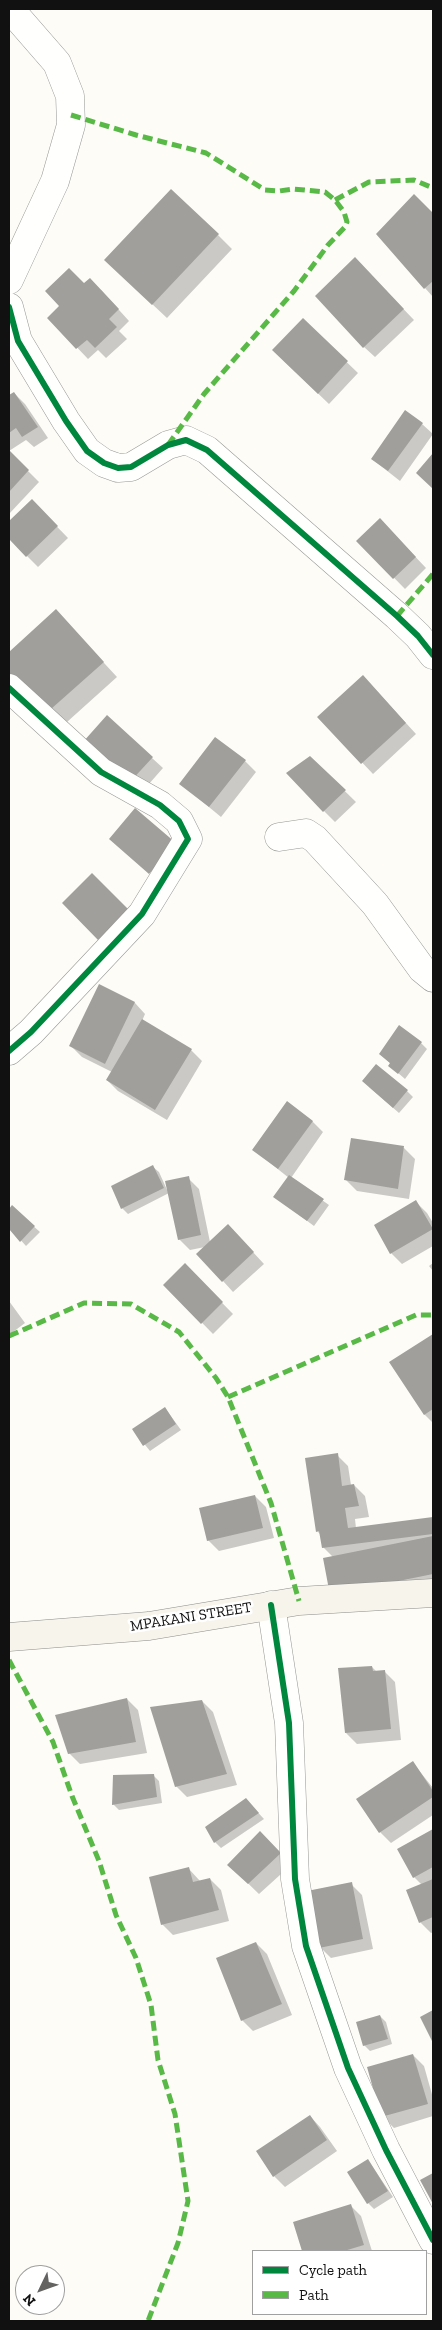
<!DOCTYPE html>
<style>
body{margin:0}
#map{position:relative;width:442px;height:2330px;overflow:hidden;background:#fdfcf7;font-family:"Zilla Slab",serif}
canvas{display:block}
.frame{position:absolute;inset:0;border:10px solid #111;pointer-events:none}
.legend{position:absolute;left:252px;top:2250px;width:175px;height:65px;box-sizing:border-box;background:#fff;border:1px solid #a0a0a0;margin:0;padding:6px 9px;list-style:none;font-size:15px;color:#111}
.legend li{display:flex;align-items:center;gap:10px;height:25px}
.legend b{width:25px;border:1px solid #a0a0a0}
.north{position:absolute;left:15px;top:2265px;width:50px;height:50px;box-sizing:border-box;background:#fff;border:1px solid #a0a0a0;border-radius:50%;rotate:228deg;font-size:14px;font-weight:700;line-height:20px;text-align:center;color:#111}
.north::after{content:'';display:block;margin:auto;width:18px;height:22px;background:#646362;clip-path:polygon(50% 0,100% 100%,50% 72%,0 100%)}
</style>
<div id="map">
<canvas width="442" height="2330"></canvas>
<div class="frame"></div>
<ul class="legend">
<li><b style="height:6px;background:#00873e"></b>Cycle path</li>
<li><b style="height:6px;background:#58b947"></b>Path</li>
</ul>
<div class="north">N</div>
</div>
<script>
const ctx = document.querySelector('canvas').getContext('2d');
ctx.lineJoin = 'round';
function paint(path, color) {
  ctx.fillStyle = color;
  ctx.fill(path, 'evenodd');
}
function strokePath(path, color, width, dash) {
  ctx.strokeStyle = color;
  ctx.lineWidth = width;
  ctx.lineCap = dash ? 'butt' : 'round';
  ctx.setLineDash(dash || []);
  ctx.stroke(path);
}
function label(font, color, halo, rows, align = 'center') {
  ctx.font = font + ' "Zilla Slab",serif';
  ctx.lineWidth = 5;
  ctx.setLineDash([]);
  ctx.textBaseline = 'middle';
  ctx.strokeStyle = halo;
  ctx.fillStyle = color;
  for (const [text, x, y, turn = 0] of rows) {
    ctx.save();
    ctx.translate(x, y);
    ctx.rotate((+turn || 0) * Math.PI / 180);
    ctx.textAlign = isNaN(turn) ? turn : align;
    if (halo) ctx.strokeText(text, 0, 0);
    ctx.fillText(text, 0, 0);
    ctx.restore();
  }
}
paint(new Path2D(`
 M415 196 433 214V297L425 288Z
 M218 235 232 249 167 318 120 274Z
 M366 270 414 320 375 357 364 347Z
 M84 285 101 290 129 321 119 331 127 339 106 358 98 350 88 359 49 318Z
 M303 320 358 373 329 404 284 361Z
 M14 393 25 404 48 438 34 447 26 440 9 451V397Z
 M422 424 433 434 400 481 372 459Z
 M9 452 39 482 9 514Z
 M32 501 68 538 38 567 9 538V521L10 522Z
 M391 531 426 568 405 589 358 541Z
 M56 611 117 677 57 731 9 678V654Z
 M374 688 416 734 373 774 319 717Z
 M85 742 152 758 163 768 141 793Z
 M310 757 356 802 335 822 324 811Z
 M245 761 256 772 221 817 181 784Z
 M100 986 135 1003 145 1014 142 1021 191 1050 202 1061 167 1120 118 1091 107 1080 112 1072 82 1057 71 1046Z
 M421 1043 427 1049 405 1079 390 1066 391 1064 380 1054Z
 M369 1087 407 1091 413 1097 399 1113Z
 M312 1121 323 1132 291 1178 329 1205 314 1226 275 1197 289 1178 254 1150Z
 M352 1139 404 1148 415 1159 409 1199 357 1191 346 1180Z
 M153 1167 159 1172 168 1192 188 1178 199 1189 210 1242 239 1237 264 1264 233 1292 223 1281 205 1247 190 1250 179 1239 169 1193 128 1214 122 1208Z
 M416 1202 427 1213 433 1223V1246L402 1264 391 1253Z
 M12 1207 40 1232 26 1246 9 1227V1211Z
 M433 1263V1271L429 1266Z
 M185 1265 233 1314 213 1334 165 1285Z
 M9 1301 25 1323 9 1335Z
 M433 1335V1423L425 1415 391 1362Z
 M165 1408 181 1430 150 1451 133 1430Z
 M337 1455 348 1466 351 1485H354L365 1496 369 1517 355 1519 356 1528 433 1518V1591L346 1608 333 1557 323 1547 321 1535 317 1531Z
 M255 1496 266 1507 274 1538 219 1551 208 1540Z
 M372 1667 377 1672 384 1671 395 1682 401 1740 357 1744 346 1733Z
 M127 1699 138 1710 147 1753 80 1764 69 1753Z
 M202 1701 213 1712 237 1785 187 1797 176 1786Z
 M413 1763 433 1788V1815L391 1843 380 1832 358 1799Z
 M153 1775 159 1781 162 1803 119 1810 113 1804Z
 M251 1805 264 1819 221 1848 215 1842Z
 M433 1831V1932L431 1933 420 1922 422 1885 414 1877 399 1849Z
 M260 1832 291 1865 259 1894 229 1865Z
 M189 1869 200 1881 210 1879 221 1890 229 1921 173 1935 162 1924Z
 M351 1884 362 1895 373 1949 331 1958 320 1947Z
 M256 1943 267 1954 292 2015 253 2031 242 2020Z
 M380 2016 386 2022 392 2044 370 2051 364 2045Z
 M413 2055 424 2066 433 2098V2116L394 2128 383 2117Z
 M310 2116 320 2127 337 2151 285 2187 274 2176Z
 M368 2160 393 2197 374 2209 368 2203Z
 M350 2205 361 2216 372 2251H303L295 2223Z`), '#0003');
paint(new Path2D(`
 M171 189 219 234 152 305 104 260Z
 M414 194 433 213V281L424 289 376 234Z
 M355 257 404 309 363 348 315 296Z
 M69 268 84 283 90 278 119 309 109 319 117 327 95 348 87 340 76 349 47 318 59 306 45 291Z
 M303 318 348 361 318 394 272 350Z
 M14 392 38 427 22 437 16 428 9 433V395Z
 M405 410 423 423 388 471 371 459Z
 M9 450 29 470 9 492Z
 M433 453V489L416 473Z
 M32 499 58 526 26 557 9 539V521Z
 M380 518 416 557 393 579 356 541Z
 M56 609 104 662 42 717 9 680V652Z
 M363 675 406 723 361 764 317 717Z
 M107 715 153 757 129 783 83 742Z
 M215 737 246 760 209 807 179 784Z
 M310 756 346 790 323 812 286 773Z
 M135 808 176 843 149 874 109 839Z
 M92 873 129 910 98 940 62 903Z
 M99 984 135 1002 105 1064 69 1046Z
 M142 1019 192 1049 155 1110 106 1080Z
 M399 1025 422 1042 398 1074 388 1066 390 1063 379 1054Z
 M376 1064 408 1090 393 1108 362 1081Z
 M287 1101 313 1121 278 1169 252 1150Z
 M351 1138 404 1146 398 1189 344 1180Z
 M153 1165 164 1188 121 1209 111 1186Z
 M289 1175 324 1199 307 1221 273 1197Z
 M189 1176 201 1235 178 1240 165 1181Z
 M416 1200 433 1229 390 1254 374 1225Z
 M12 1205 35 1226 20 1242 9 1229V1209Z
 M228 1224 254 1252 222 1282 196 1254Z
 M185 1263 223 1302 201 1324 163 1285Z
 M433 1334V1409L424 1415 389 1362Z
 M165 1407 176 1424 143 1446 132 1429Z
 M338 1453 342 1486 354 1484 359 1506 345 1508 348 1528 433 1517V1534L322 1548 319 1531 316 1532 305 1458Z
 M255 1495 263 1528 207 1541 199 1508Z
 M433 1536V1574L330 1595 323 1558Z
 M372 1666 373 1671 385 1670 391 1729 345 1733 338 1668Z
 M127 1698 136 1742 68 1754 55 1715Z
 M202 1700 227 1774 175 1787 150 1707Z
 M413 1761 433 1791V1797L379 1833 356 1799Z
 M154 1774 157 1797 112 1805 113 1775Z
 M246 1798 259 1813 214 1843 205 1827Z
 M433 1829V1867L413 1878 397 1849Z
 M260 1831 281 1853 248 1884 227 1865Z
 M189 1867 193 1882 210 1878 219 1910 161 1925 149 1877Z
 M433 1879V1917L419 1923 406 1890Z
 M352 1882 363 1939 319 1948 307 1891Z
 M256 1942 282 2004 241 2021 216 1958Z
 M433 2010V2043L420 2017Z
 M380 2015 388 2039 363 2046 356 2022Z
 M413 2054 428 2104 381 2117 367 2067Z
 M310 2115 327 2140 273 2177 256 2151Z
 M368 2159 388 2191 367 2204 347 2172Z
 M433 2173V2204L420 2180Z
 M351 2204 364 2245 344 2251H302L293 2222Z`), '#a19f9c');
const street = new Path2D(`
 M9 280 55 181 71 125 70 96 57 63 10 9
 M9 307 18 341 66 421 87 451 104 463 118 468 131 467 168 445 186 440 207 450 397 616 418 636 433 655
 M9 688 101 772 160 805 179 821 188 839 142 914 31 1032 9 1051
 M279 837 306 833 315 839 375 904 422 969 433 978
 M271 1605 289 1723 295 1879 306 1946 348 2068 386 2150 433 2240`);
const secondary = new Path2D(`
 M9 1637 149 1626 299 1601 433 1593`);
strokePath(street, '#979795', 29);
strokePath(secondary, '#8e8d8b', 29);
strokePath(street, '#fffffe', 28);
strokePath(secondary, '#f6f4eb', 28);
strokePath(new Path2D(`
 M71 115 136 135 206 153 265 190 279 191 293 189 325 192 335 200 344 212 347 222 345 227 328 245 294 291 204 394 168 445
 M335 200 369 182 414 180 433 188
 M397 616 433 574
 M9 1336 84 1303 131 1304 179 1332 216 1378 228 1397 271 1503 299 1601
 M228 1397 416 1315H433
 M9 1660 53 1742 72 1796 99 1861 116 1915 136 1958 151 2005 158 2060 175 2114 188 2201 178 2243 148 2321`), '#58b947', 5, [10, 5]);
strokePath(new Path2D(`
 M9 307 18 341 66 421 87 451 104 463 118 468 131 467 168 445 186 440 207 450 397 616 418 636 433 655
 M9 688 101 772 160 805 179 821 188 839 142 914 31 1032 9 1051
 M271 1605 289 1723 295 1879 306 1946 348 2068 386 2150 433 2240`), '#00873e', 6);
label('15px', '#111', '#fff', [
 ["MPAKANI STREET",191,1617,-9]
]);
</script>
